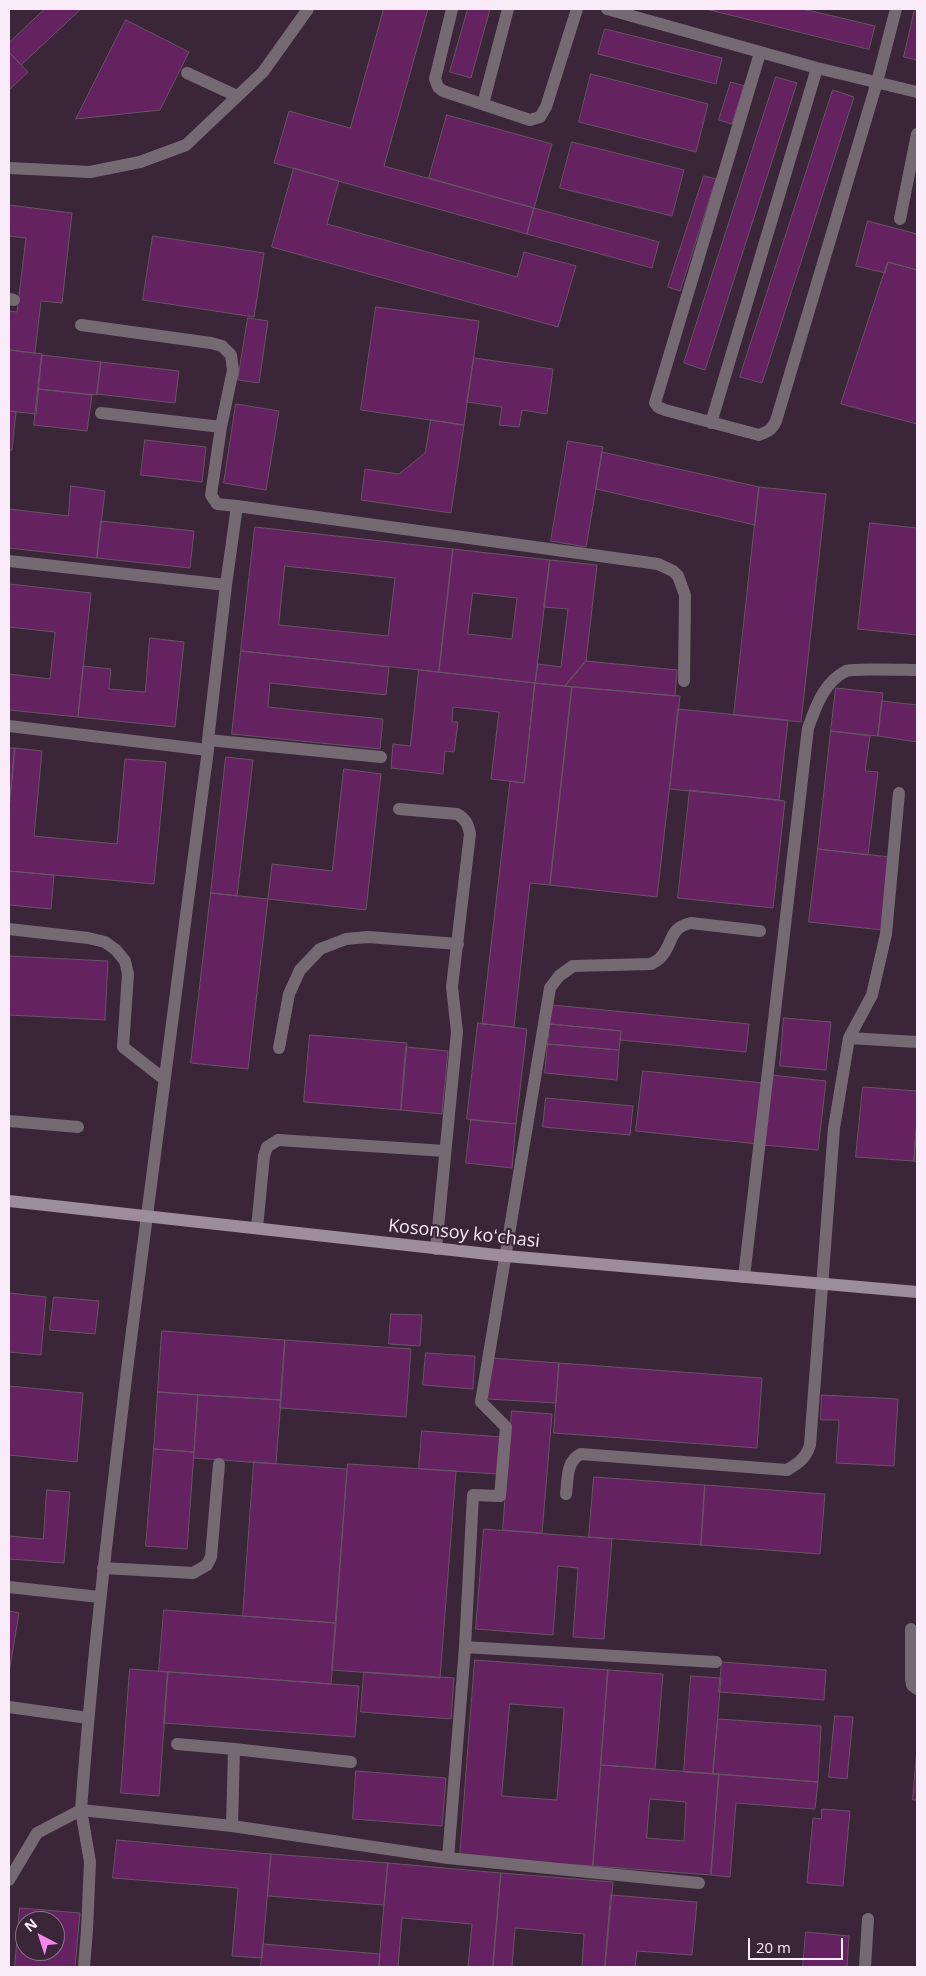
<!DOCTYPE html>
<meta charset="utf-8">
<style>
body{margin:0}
#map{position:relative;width:926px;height:1976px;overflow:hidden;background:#3a2638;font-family:"Open Sans",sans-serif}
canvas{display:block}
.frame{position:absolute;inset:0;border:10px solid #f9ebf7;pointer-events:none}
.north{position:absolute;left:15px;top:1911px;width:50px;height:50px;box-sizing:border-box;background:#3a2638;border:1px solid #867584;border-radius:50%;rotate:320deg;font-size:14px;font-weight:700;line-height:20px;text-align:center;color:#f9ebf7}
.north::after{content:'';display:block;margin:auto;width:18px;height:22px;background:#f688ed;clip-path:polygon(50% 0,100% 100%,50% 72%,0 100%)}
.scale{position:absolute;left:748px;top:1938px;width:95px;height:22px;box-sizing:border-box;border:2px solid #f9ebf7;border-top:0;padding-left:6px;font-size:15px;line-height:18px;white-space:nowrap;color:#f9ebf7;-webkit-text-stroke:4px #3a2638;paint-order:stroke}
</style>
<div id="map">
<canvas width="926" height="1976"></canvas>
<div class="frame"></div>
<div class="north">N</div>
<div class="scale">20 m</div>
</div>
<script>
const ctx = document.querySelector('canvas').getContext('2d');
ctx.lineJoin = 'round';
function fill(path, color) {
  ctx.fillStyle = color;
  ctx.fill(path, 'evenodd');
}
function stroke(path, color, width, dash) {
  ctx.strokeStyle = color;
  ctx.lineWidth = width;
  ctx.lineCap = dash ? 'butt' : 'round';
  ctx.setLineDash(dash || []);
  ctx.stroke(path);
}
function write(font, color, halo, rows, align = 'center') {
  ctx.font = font + ' "Open Sans",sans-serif';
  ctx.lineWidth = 4.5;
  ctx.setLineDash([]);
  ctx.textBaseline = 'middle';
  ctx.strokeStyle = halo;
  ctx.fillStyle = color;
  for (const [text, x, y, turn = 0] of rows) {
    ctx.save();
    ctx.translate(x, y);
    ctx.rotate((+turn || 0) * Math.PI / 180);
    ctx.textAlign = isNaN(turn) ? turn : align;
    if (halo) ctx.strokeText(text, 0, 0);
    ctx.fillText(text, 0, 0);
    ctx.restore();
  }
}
const building = new Path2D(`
 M45,9h36l-60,56 -12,-13v-9z
 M384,9h44l-44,157 150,42 -7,26 -253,-71 15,-52 61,17z
 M468,9h22l-19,69 -21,-6z
 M706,9h97l72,17 -6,23z
 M915,9h2v51l-13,-3z
 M126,20l63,32 -29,58 -84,9z
 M605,29l117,29 -6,26 -118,-30z
 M9,52l19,20 -19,18z
 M591,74l117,30 -12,48 -117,-30z
 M776,77l21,6 -92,287 -21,-7z
 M731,82l13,4 -12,38 -13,-4z
 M833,90l21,7 -92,286 -22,-6z
 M447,115l105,29 -18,64 -105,-30z
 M572,142l112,28 -12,46 -112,-28z
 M294,168l45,13 -12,43 190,53 7,-25 52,14 -18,61 -286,-80z
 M704,176l12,3 -36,112 -12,-4z
 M9,205l63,8 -10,90 -21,-2 -6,52 -26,-3v-39l8,1 9,-74 -17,-2z
 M534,208l125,34 -7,26 -125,-34z
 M868,221l49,13v36l-29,-8 -3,11 -29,-7z
 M153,236l111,17 -10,64 -111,-17z
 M888,262l29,8v154l-76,-20z
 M376,307l103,14 -15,104 -103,-15z
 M248,318l20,3 -9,62 -21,-3z
 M9,350l33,4 -6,60 -27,-3z
 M42,355l59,7 -4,33 -59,-6z
 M474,358l79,11 -6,45 -25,-4 -3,17 -20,-2 3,-18 -35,-5z
 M101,362l78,9 -4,32 -78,-9z
 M38,389l54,6 -5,36 -53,-6z
 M236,404l43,7 -13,79 -42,-7z
 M9,411l7,1 -4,38h-3z
 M431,420l33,5 -13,88 -90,-13 4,-31 34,5 26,-21z
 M145,440l61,7 -4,35 -61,-7z
 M568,441l35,6 -17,100 -35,-6z
 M602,452l157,35 -4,38 -159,-36z
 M71,486l34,5 -8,67 -88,-10v-39l59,7z
 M759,487l67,7 -25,228 -67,-7z
 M101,521l93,10 -4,37 -93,-10z
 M870,523l47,5v107l-59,-6z
 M255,527l198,22 -14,123 -198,-21zM285,566l110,12 -7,58 -109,-11z
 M453,549l97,11 -15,123 -96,-11zM473,593l44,5 -5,41 -44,-5z
 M550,560l47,5 -11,96 -21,25 -30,-3 3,-19 23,3 7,-58 -24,-2z
 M9,584l82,9 -13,124 -69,-7v-36l41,5 5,-47 -46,-5z
 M150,638l34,4 -9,85 -97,-10 5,-51 28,3 -2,20 36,3z
 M241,651l148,16 -3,28 -116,-12 -2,24 115,12 -3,30 -148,-15z
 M586,661l91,9 -2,26 -110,-10z
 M419,670l116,13 -11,100 -33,-4 8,-67 -46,-5 -1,15h6l-4,30 -9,-1 -2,23 -52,-6 2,-24 17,2z
 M535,683l37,4 -22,198 -20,-2 -16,144 -32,-3 28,-243 14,2z
 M572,687l108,9 -23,201 -107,-12z
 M836,688l47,5 -5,43 -47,-5z
 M882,701l35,4v37l-39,-6z
 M678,709l110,11 -9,80 -109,-11z
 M831,731l39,5 -5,35 13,1 -10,83 -50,-6z
 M9,748h6l-6,61z
 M15,748l27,3 -8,85 83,8 8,-85 41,3 -12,122 -145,-13v-62z
 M226,757l27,3 -16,136 -26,-3z
 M344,769l37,5 -15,136 -98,-11 4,-35 60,7z
 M690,790l95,11 -12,107 -95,-10z
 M818,849l72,8 -8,73 -73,-8z
 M9,871l45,4 -3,34 -42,-4z
 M211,893l57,6 -20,170 -57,-6z
 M9,956l99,5 -3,59 -96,-5z
 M552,1005l197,19 -3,28 -126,-12 1,-9 -71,-7z
 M784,1018l47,4 -5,48 -46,-4z
 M478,1023l49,6 -11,95 -49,-5z
 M550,1024l71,7 -2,19 -71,-6z
 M310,1035l97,8 -6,67 -97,-8z
 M548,1044l71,6 -2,30 -72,-7z
 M406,1047l42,4 -6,63 -41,-4z
 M643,1071l121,12 -6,61 -122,-13z
 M771,1075l55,6 -8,69 -54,-5z
 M863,1087l54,4v29l-3,41 -58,-4z
 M546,1098l87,8 -3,29 -87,-8z
 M471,1120l45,4 -4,44 -46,-5z
 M917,1120v42l-3,-1z
 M9,1293l37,4 -5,58 -32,-3z
 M54,1297l45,4 -4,33 -45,-4z
 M391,1314l31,1 -2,31 -31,-2z
 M162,1331l123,9 -4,60 -123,-8z
 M285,1340l126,9 -5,68 -126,-9z
 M426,1353l49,3 -2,33 -50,-4z
 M492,1358l67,5 -3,40 -68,-4z
 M559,1363l203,15 -5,70 -203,-15z
 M9,1386l74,7 -6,69 -68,-7z
 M158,1392l40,3 -4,57 -40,-3z
 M198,1395l83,5 -5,64 -82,-6z
 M822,1395l76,4 -4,67 -58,-3 3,-43h-18z
 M512,1411l40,3 -10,119 -39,-3z
 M422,1431l80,6 -3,37 -80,-5z
 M154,1449l40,3 -7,97 -41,-3z
 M254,1462l93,7 -11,154 -93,-7z
 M348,1464l108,7 -16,207 -108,-8z
 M594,1477l111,8 -4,60 -112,-8z
 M705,1485l120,9 -5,60 -119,-9z
 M47,1490l23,2 -6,71 -55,-4v-23l34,3z
 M484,1529l128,10 -8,100 -31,-2 5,-69 -20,-2 -5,69 -77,-6z
 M164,1610l172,13 -5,61 -172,-13z
 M9,1611l10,2 -10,60z
 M475,1660l133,10 -15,196 -133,-9zM510,1704l54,4 -7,92 -55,-4z
 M722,1662l104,8 -2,30 -105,-8z
 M130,1669l38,3 -9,124 -38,-3z
 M608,1670l55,4 -8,95 -54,-4z
 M168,1672l191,14 -4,51 -191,-14z
 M364,1672l90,6 -3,41 -90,-7z
 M691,1676l30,2 -8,96 -29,-2z
 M835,1716l18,1 -6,62 -18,-2z
 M718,1719l103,7 -3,56 -105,-8z
 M917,1748v52h-4z
 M601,1765l118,9 -8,101 -118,-9zM650,1799l36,3 -2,39 -37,-3z
 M356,1771l90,7 -4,48 -89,-7z
 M719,1774l99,8 -3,27 -79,-6 -6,74 -19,-2z
 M822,1809l28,2 -7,75 -36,-3 6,-65 8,1z
 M117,1840l154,14 -9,104 -30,-2 6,-68 -125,-10z
 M271,1854l117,9 -4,42 -116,-9z
 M388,1863l113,10 -8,94h-25l4,-43 -70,-6 -4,49h-19z
 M501,1873l112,9 -8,85h-23l2,-33 -69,-6 -3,39h-19z
 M611,1895l86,7 -5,53 -55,-4 -2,16h-30z
 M20,1908l60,5 -5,54h-60zM25,1921h30v30h-30z
 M806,1932l43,4 -2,31h-44z
 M263,1944l117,10 -1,13h-118z`);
const service = new Path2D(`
 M452,9l-17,70 3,8 5,4 87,29 10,-3 6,-10 31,-98
 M607,9l210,59 100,24
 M760,53l-105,350 3,4 7,3 94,25c8,-3 13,-5 17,-14l101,-339 19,-73
 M187,73l50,23
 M483,104l25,-95
 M900,219l17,-85
 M9,299l5,1
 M101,413l120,14
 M711,423l106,-355
 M237,506l421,58 15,7 5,5 7,19 -1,86
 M9,561l217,24
 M9,726l199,24
 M208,740l173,17
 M399,809l58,5c9,5 11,10 13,20l-18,153 5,45 -21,217
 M9,929l79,9 17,4 11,8 9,11 3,13 -5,73 41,32
 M849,1038l68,4
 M279,1048l10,-54 11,-24 20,-21 26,-10 22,-2 90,7
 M9,1121l69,6
 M257,1228l7,-72 3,-9 11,-7 167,11
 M744,1277l64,-549c8,-22 16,-46 38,-57 8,-3 59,-1 71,-1
 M566,1494c2,-15 0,-33 15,-40l206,16c12,-7 19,-12 23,-25l24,-317 15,-90 23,-43 14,-61 13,-141
 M103,1568l90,5 14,-8 4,-8 8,-93
 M9,1587l90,10
 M911,1629v50l1,6 5,4
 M465,1647l251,15
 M9,1707l79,11
 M177,1744l57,5
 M232,1826l2,-77 117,13
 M448,1858l251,25
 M9,1880l28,-47 44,-23c11,-150 29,-299 47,-448 25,-204 53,-408 80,-612v-10l18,-155 11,-79 -20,-2 -6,-9 10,-68 12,-57 -2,-15 -9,-9 -11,-3 -130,-18
 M84,1967l3,-37 3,-68 -9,-52 151,16 216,32 17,-211 8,-152 27,1 6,-69 -25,-25 69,-414 9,-12 14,-10 78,-2c3,-2 8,-4 10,-7 13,-14 7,-29 30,-34l69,8
 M865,1967l3,-48`);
const minor = new Path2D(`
 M9,168l81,4 50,-10 46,-17 77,-73 45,-63`);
const secondary = new Path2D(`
 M9,1201l497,55 411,36`);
const streetNames = [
 ["Kosonsoy koʻchasi",464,1234,6]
];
fill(building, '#642360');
stroke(building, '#695266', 1);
stroke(service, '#756a74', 12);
stroke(minor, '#756a74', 12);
stroke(secondary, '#9d8c9b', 12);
write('18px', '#f9ebf7', '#3a2638', streetNames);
</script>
